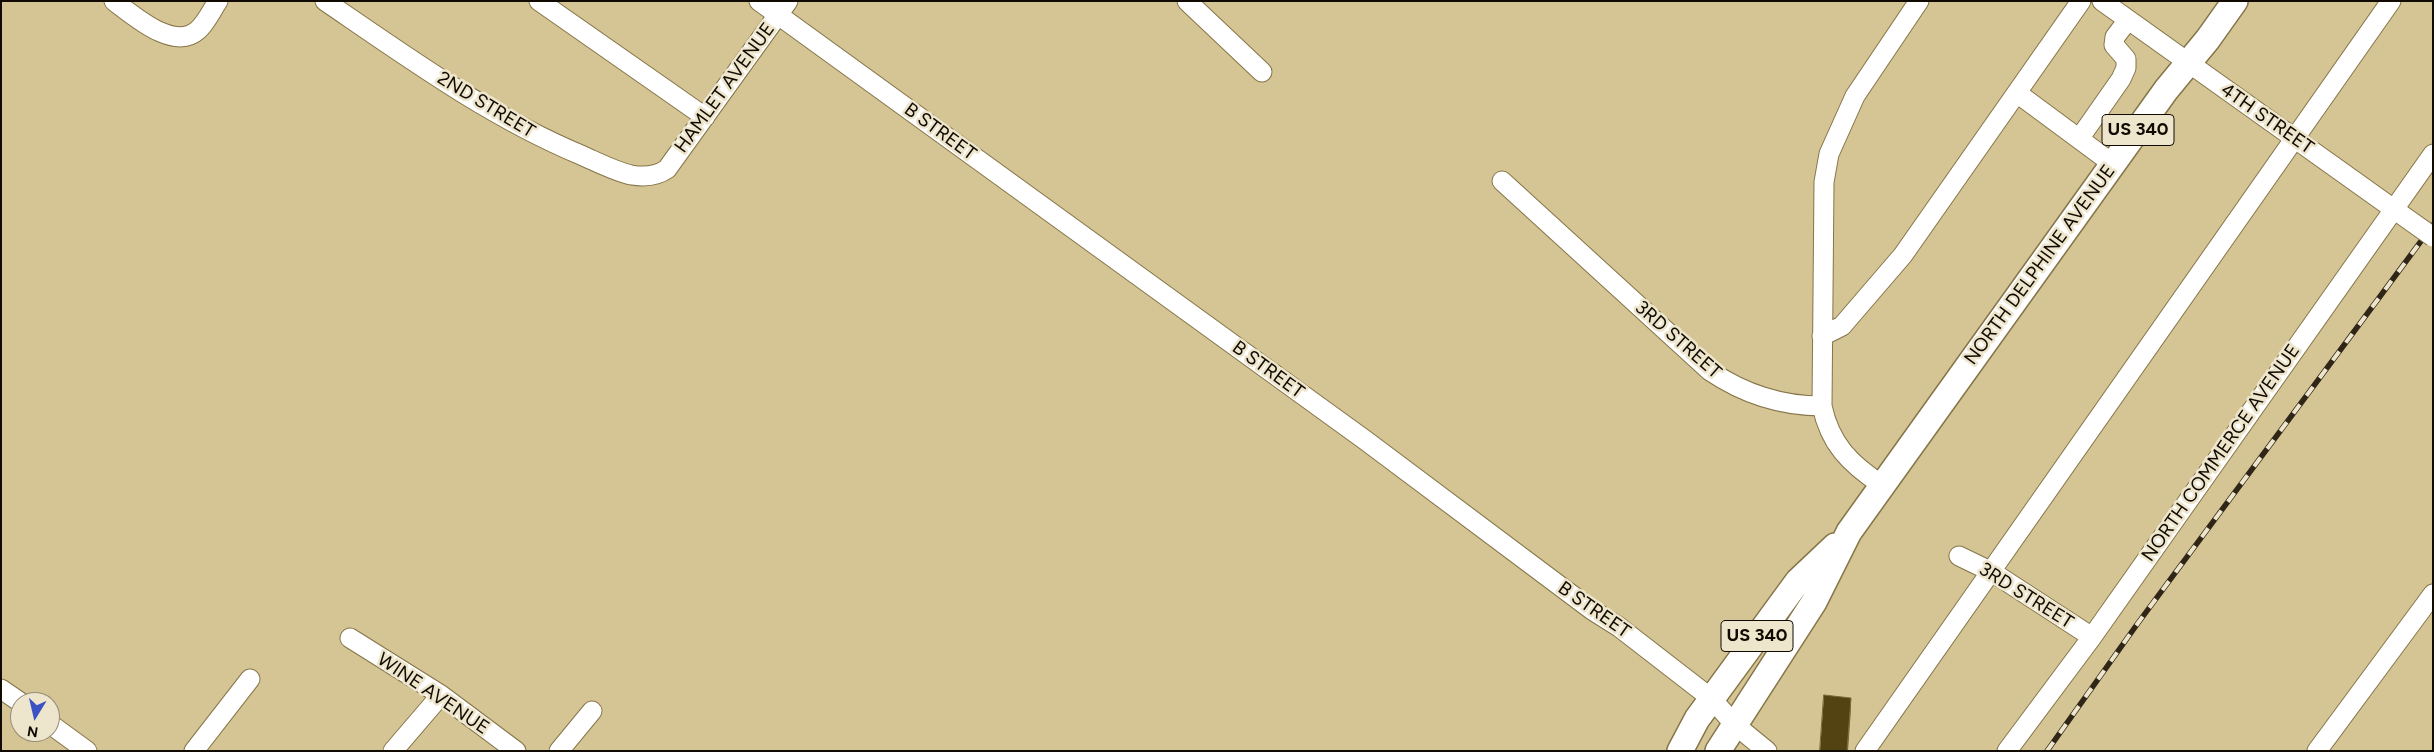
<!DOCTYPE html>
<style>
body{margin:0}
#map{position:relative;width:2434px;height:752px;overflow:hidden;background:#d5c494;font-family:Figtree,sans-serif}
canvas{display:block}
.frame{position:absolute;inset:0;border:2px solid #110a00;pointer-events:none}
.north{position:absolute;left:10px;top:692px;width:50px;height:50px;box-sizing:border-box;background:#eee5cd;border:1px solid #968d7b;border-radius:50%;rotate:189deg;font-size:14px;font-weight:700;line-height:20px;text-align:center;color:#110a00}
.north::after{content:'';display:block;margin:auto;width:18px;height:22px;background:#3c51c3;clip-path:polygon(50% 0,100% 100%,50% 72%,0 100%)}
</style>
<div id="map">
<canvas width="2434" height="752"></canvas>
<div class="frame"></div>
<div class="north">N</div>
</div>
<script>
const ctx = document.querySelector('canvas').getContext('2d');
ctx.lineJoin = 'round';
function stroke(path, color, width, dash) {
  ctx.strokeStyle = color;
  ctx.lineWidth = width;
  ctx.lineCap = dash ? 'butt' : 'round';
  ctx.setLineDash(dash || []);
  ctx.stroke(path);
}
function fill(path, color) {
  ctx.fillStyle = color;
  ctx.fill(path, 'evenodd');
}
function write(font, color, halo, rows, align = 'center') {
  ctx.font = font + ' Figtree,sans-serif';
  ctx.lineWidth = 5;
  ctx.setLineDash([]);
  ctx.textBaseline = 'middle';
  ctx.strokeStyle = halo;
  ctx.fillStyle = color;
  for (const [text, x, y, turn = 0] of rows) {
    ctx.save();
    ctx.translate(x, y);
    ctx.rotate((+turn || 0) * Math.PI / 180);
    ctx.textAlign = isNaN(turn) ? turn : align;
    if (halo) ctx.strokeText(text, 0, 0);
    ctx.fillText(text, 0, 0);
    ctx.restore();
  }
}
const minor = new Path2D(`
 M114,1c19,14 60,51 84,29 8,-7 14,-20 20,-29
 M325,1c82,56 165,116 256,154 16,7 33,16 50,20 12,2 26,1 36,-6l121,-168
 M539,1l166,116
 M759,1l606,439 227,170 27,17 93,72 22,25 33,27
 M1187,1l75,71
 M2102,1l300,214
 M2017,93l96,71
 M2079,139l42,-60 5,-11v-9l-12,-14 1,-8 13,-17
 M1502,181l208,190c34,23 70,35 112,35
 M1822,336l20,-10 61,-71 178,-254
 M1882,485c-32,-21 -52,-41 -60,-79l2,-224 5,-28 26,-58 64,-95
 M1959,556l33,16 100,65
 M350,638l91,57 75,56
 M1,689l19,13
 M50,724l37,27
 M194,751l56,-72
 M393,751l48,-56
 M559,751l33,-40
 M1865,751l526,-750
 M2007,751l85,-114 341,-483
 M2317,751l116,-157`);
const major = new Path2D(`
 M1680,751l17,-32 101,-138 37,-35
 M1718,751l96,-149 35,-70 317,-442 42,-51 27,-38`);
const rail = new Path2D(`
 M2047,751l91,-128 295,-398`);
const minorBridge = new Path2D(`
 M2402,215l31,22`);
const shadedWall = new Path2D(`
 M1851,698v11l-3,42h-1z`);
const building = new Path2D(`
 M1824,695l27,3 -4,53h-27z`);
const shields = [
 [2138,130,72],
 [1757,636,72]
];
const shieldNames = [
 ["US 340",2138,130],
 ["US 340",1757,636]
];
const streetNames = [
 ["HAMLET AVENUE",725,88,-54],
 ["2ND STREET",486,105,31],
 ["4TH STREET",2267,119,35],
 ["B STREET",940,132,36],
 ["NORTH DELPHINE AVENUE",2040,265,-54],
 ["3RD STREET",1678,340,41],
 ["B STREET",1268,370,36],
 ["NORTH COMMERCE AVENUE",2221,453,-55],
 ["3RD STREET",2026,596,32],
 ["B STREET",1594,610,35],
 ["WINE AVENUE",433,694,34]
];
stroke(minor, '#857548', 21);
stroke(major, '#857548', 28);
stroke(minor, '#fff', 19);
stroke(major, '#fff', 25);
stroke(rail, '#2f2617', 5.5);
stroke(rail, '#eee5cd', 4, [11]);
stroke(minorBridge, '#857548', 21, []);
stroke(minorBridge, '#fff', 19);
fill(shadedWall, '#7a6a3a');
fill(building, '#534313');
stroke(building, '#7a6a3a', 1);
for (const [x, y, w] of shields) {
  const box = new Path2D();
  box.roundRect(x - w / 2, y - 15.5, w, 31, 4);
  ctx.fillStyle = '#eee5cd';
  ctx.fill(box);
  stroke(box, '#110a00', 1);
}
write('bold 18px', '#110a00', null, shieldNames);
write('19px', '#110a00', '#eee5cd', streetNames);
</script>
